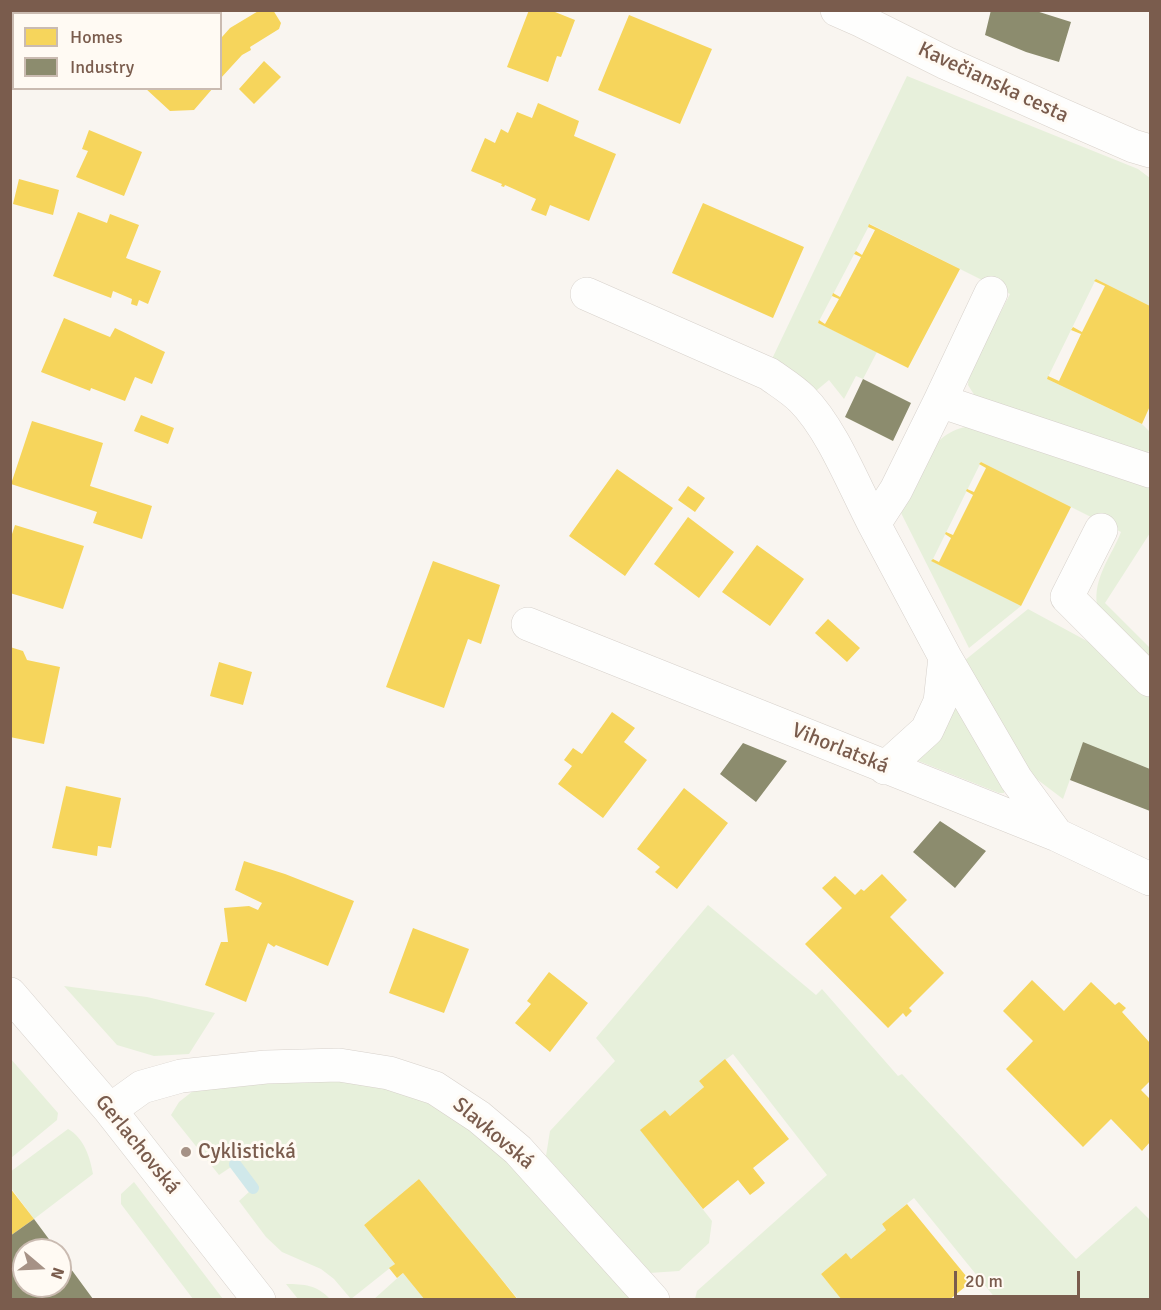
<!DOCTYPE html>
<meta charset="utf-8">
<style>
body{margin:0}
#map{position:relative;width:1161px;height:1310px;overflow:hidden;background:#f9f5f0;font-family:Signika,sans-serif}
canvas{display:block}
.frame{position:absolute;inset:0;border:12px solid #7a5c4d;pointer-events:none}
.legend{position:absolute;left:12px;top:12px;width:210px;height:78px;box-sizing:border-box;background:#fffaf3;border:2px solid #cabbb1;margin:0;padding:8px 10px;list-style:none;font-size:18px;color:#7a5c4d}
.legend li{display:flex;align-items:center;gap:12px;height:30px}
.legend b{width:30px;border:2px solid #cabbb1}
.north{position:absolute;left:12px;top:1238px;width:60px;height:60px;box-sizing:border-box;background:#fffaf3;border:2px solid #cabbb1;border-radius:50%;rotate:109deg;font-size:16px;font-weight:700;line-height:24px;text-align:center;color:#7a5c4d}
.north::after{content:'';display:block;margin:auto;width:21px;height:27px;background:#a69286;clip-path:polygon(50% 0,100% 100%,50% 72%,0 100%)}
.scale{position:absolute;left:954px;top:1271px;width:126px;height:27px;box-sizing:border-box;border:3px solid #7a5c4d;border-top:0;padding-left:8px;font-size:18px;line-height:21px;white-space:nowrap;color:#7a5c4d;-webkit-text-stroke:4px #fffaf3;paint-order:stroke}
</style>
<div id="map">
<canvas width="1161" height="1310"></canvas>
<div class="frame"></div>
<ul class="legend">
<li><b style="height:16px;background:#f6d55c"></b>Homes</li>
<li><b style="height:16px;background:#8c8c6e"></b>Industry</li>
</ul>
<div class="north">N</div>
<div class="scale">20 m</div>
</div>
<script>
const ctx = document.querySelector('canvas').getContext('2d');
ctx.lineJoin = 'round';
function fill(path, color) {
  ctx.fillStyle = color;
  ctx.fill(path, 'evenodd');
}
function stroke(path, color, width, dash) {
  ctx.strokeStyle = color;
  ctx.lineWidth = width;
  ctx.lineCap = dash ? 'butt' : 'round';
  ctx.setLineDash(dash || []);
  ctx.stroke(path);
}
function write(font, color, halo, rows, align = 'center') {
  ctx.font = font + ' Signika,sans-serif';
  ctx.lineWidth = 6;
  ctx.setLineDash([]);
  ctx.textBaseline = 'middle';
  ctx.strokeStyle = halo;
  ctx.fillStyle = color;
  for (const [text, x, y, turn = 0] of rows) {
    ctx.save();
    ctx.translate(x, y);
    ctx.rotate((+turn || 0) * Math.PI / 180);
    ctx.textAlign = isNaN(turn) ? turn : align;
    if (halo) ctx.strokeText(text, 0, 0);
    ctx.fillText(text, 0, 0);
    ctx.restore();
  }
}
const green = new Path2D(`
 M907,76l231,93 12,9v128l-54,-27 -49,100 95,45 8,8v18l-5,4 -167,-53 -10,-16 1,-11 41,-80 -140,-70 -52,99 59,29 -14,27 -7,-3 -12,23 -15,-19 -18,15 -40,-34z
 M971,426l179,58v49l-45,70 45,45v13l-53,-56c-4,-27 14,-48 24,-73l-140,-70 -49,99 89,45 -52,42 -68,-135c16,-35 26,-82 70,-87z
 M1028,609l70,38 52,51v71l-67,-26 -20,56 -29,-22 -70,-116z
 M950,692l54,97v4h-5l-83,-33z
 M708,905l108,90 6,-6 76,87 4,-2 174,185 60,-53 14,14v79h-154l-82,-101 -32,26 4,6 -35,29 -5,-5 -25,20 21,25h-147l2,-8 130,-116 -94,-121 -34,27 5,6 -34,29 -5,-6 -24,20 71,91 -3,22 -30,28 -30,2 -103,-117 4,-25 65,-70 -19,-23z
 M64,986l83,11 68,16 -26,41 -35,2 -37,-11z
 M10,1058l48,55 -1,7 -46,38z
 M309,1075l103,18 71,39 152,167h-117l-99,-120 -55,46 31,39 -44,35 -17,-20 -13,-10 -39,-17 -16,-15 -27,-36 11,-10 -19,-24 -12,8 -48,-60 8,-13 14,-11z
 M68,1129c16,9 22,28 25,45l-59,45 -23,-31 -1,-16z
 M134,1182l89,117h-30l-72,-95v-10z
 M403,1273l22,26 -52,1z
 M286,1284c18,0 31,1 44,15h-32z`);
const homes = new Path2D(`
 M260,10h13l8,13 -2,6 -29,18 1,3 -9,5 -22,24v-43l2,1 8,-9z
 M529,10h21l25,10 -14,37 -4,-1 -9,26 -41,-15z
 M629,15l83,34 -32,75 -82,-34z
 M264,61l17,16 -27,27 -15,-15z
 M145,88h68l-19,22 -24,1z
 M538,103l41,18 -5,15 42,18 -27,67 -39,-16 -4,11 -15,-6 5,-11 -31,-14 -1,2 -3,-1 1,-2 -31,-13 14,-33 10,5 6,-14 7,4 9,-21 15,6z
 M89,130l53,22 -18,44 -48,-19 12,-26 -6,-2z
 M19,179l40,11 -6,25 -40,-11z
 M703,203l101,44 -31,71 -101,-45z
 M78,212l29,11 3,-9 29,11 -13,33 35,13 -13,33 -9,-4 -2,6 -6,-2 1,-5 -19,-8 -2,7 -58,-22z
 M869,224l91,45 -52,99 -90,-45 1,-3 6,4 14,-25 -7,-3 1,-3 7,4 21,-40 -7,-3 2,-3 6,4 13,-25 -7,-3z
 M1096,279l54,27v100l-8,18 -95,-45 1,-3 11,5 22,-47 -10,-4 2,-3 9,5 23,-46 -11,-5z
 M64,318l46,19 5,-9 50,24 -13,32 -17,-7 -10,24 -34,-13 -1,3 -49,-19z
 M141,415l33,13 -6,16 -34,-13z
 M32,421l71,22 -13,43 62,20 -10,33 -49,-16 4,-11 -86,-28z
 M981,462l90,45 -50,99 -90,-45 2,-2 6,3 12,-24 -6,-4 1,-2 7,3 20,-40 -7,-4 1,-2 7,3 12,-24 -7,-4z
 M617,469l56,39 -48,68 -56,-40z
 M688,486l17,12 -10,14 -17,-12z
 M688,517l46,35 -35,46 -45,-34z
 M15,525l69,21 -21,63 -53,-16v-53z
 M757,545l47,34 -34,47 -48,-34z
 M433,561l67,24 -19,59 -13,-5 -24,69 -58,-21z
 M828,619l32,29 -13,14 -32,-29z
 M10,647l13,4 4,9 33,7 -16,77 -34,-7z
 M219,662l33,10 -9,33 -33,-9z
 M612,712l23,16 -11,14 23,18 -44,58 -45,-34 14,-18 -8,-6 9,-12 9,6z
 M66,786l55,12 -10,50 -13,-2 -1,10 -45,-8z
 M684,788l44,35 -51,66 -22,-17 5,-5 -23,-18z
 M244,861l41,13 69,27 -26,65 -52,-21 -2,2 -6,-4 -22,59 -41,-17 16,-43h7l-4,-34 25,-2 9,4 4,-7 -27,-13z
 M882,874l25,26 -17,17 54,56 -35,35 3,3 -6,6 -3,-4 -15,15 -83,-84 37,-36 -20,-20 13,-12 20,19 6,-6 3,2z
 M413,928l56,21 -25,64 -55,-20z
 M549,972l39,31 -38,49 -35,-29 16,-19 -4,-3z
 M1032,980l32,31 27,-29 24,23 4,-3 7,6 -4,4 28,31v38l-9,9 9,9v43l-8,9 -31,-32 -28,28 -77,-78 27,-28 -30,-30z
 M725,1059l64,80 -36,29 12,15 -7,6 -8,6 -12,-15 -35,29 -63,-79 25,-20 5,6 34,-29 -5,-6z
 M419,1179l75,91 24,30h-93l-22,-27 -6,5 -8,-10 6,-4 -31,-39z
 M10,1188l24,31 -24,17z
 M907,1204l64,78 -22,18h-107l-21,-26 25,-21 5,6 35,-29 -4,-6z`);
const industry = new Path2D(`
 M991,10h42l38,12 -12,40 -33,-10 -41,-17z
 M863,379l48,24 -18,38 -48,-24z
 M1083,742l67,27v42l-80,-31z
 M743,743l44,18 -31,41 -36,-28z
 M940,821l46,30 -31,37 -42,-36z
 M34,1219l23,31h-33v36h36v-32l33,45h-83v-63z`);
const stream = new Path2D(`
 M235,1164l18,24`);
const street = new Path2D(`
 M587,294l182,80c11,8 23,15 33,25 30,30 52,87 72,125
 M940,401l51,-108
 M1101,530l-34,67 83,83
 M528,624l529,211 93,44
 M945,657l71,122 41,56
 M885,768l42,-38 13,-28 5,-45 -71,-133 22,-34 44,-89 210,70
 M10,994l100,116 149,190
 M110,1110l32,-23 39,-11 85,-9 73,-2 50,8 46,15 44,29 39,33 135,150`);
const secondary = new Path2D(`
 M837,10l25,11 84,42 116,52 71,31 17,5
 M56,14l4,-4
 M10,52l4,-3`);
const markers = [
 [186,1152,6,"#a69286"]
];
const streetNames = [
 ["Kavečianska cesta",993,83,25],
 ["Vihorlatská",840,749,22],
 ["Slavkovská",493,1134,40],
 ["Gerlachovská",137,1145,51]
];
const poiNames = [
 ["Cyklistická",198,1152]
];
fill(green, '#e7f0db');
fill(homes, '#f6d55c');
fill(industry, '#8c8c6e');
stroke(stream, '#d0e8ea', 12);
stroke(street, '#d7d1cb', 34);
stroke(secondary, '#d9d2cb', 34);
stroke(street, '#fefefd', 33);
stroke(secondary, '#fefefd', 33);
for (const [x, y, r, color] of markers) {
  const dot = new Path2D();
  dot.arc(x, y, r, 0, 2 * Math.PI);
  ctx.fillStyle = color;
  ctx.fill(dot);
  stroke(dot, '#fffaf3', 2);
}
write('21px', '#7a5c4d', '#fffaf3', streetNames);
write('21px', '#7a5c4d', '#fffaf3', poiNames, 'left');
</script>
